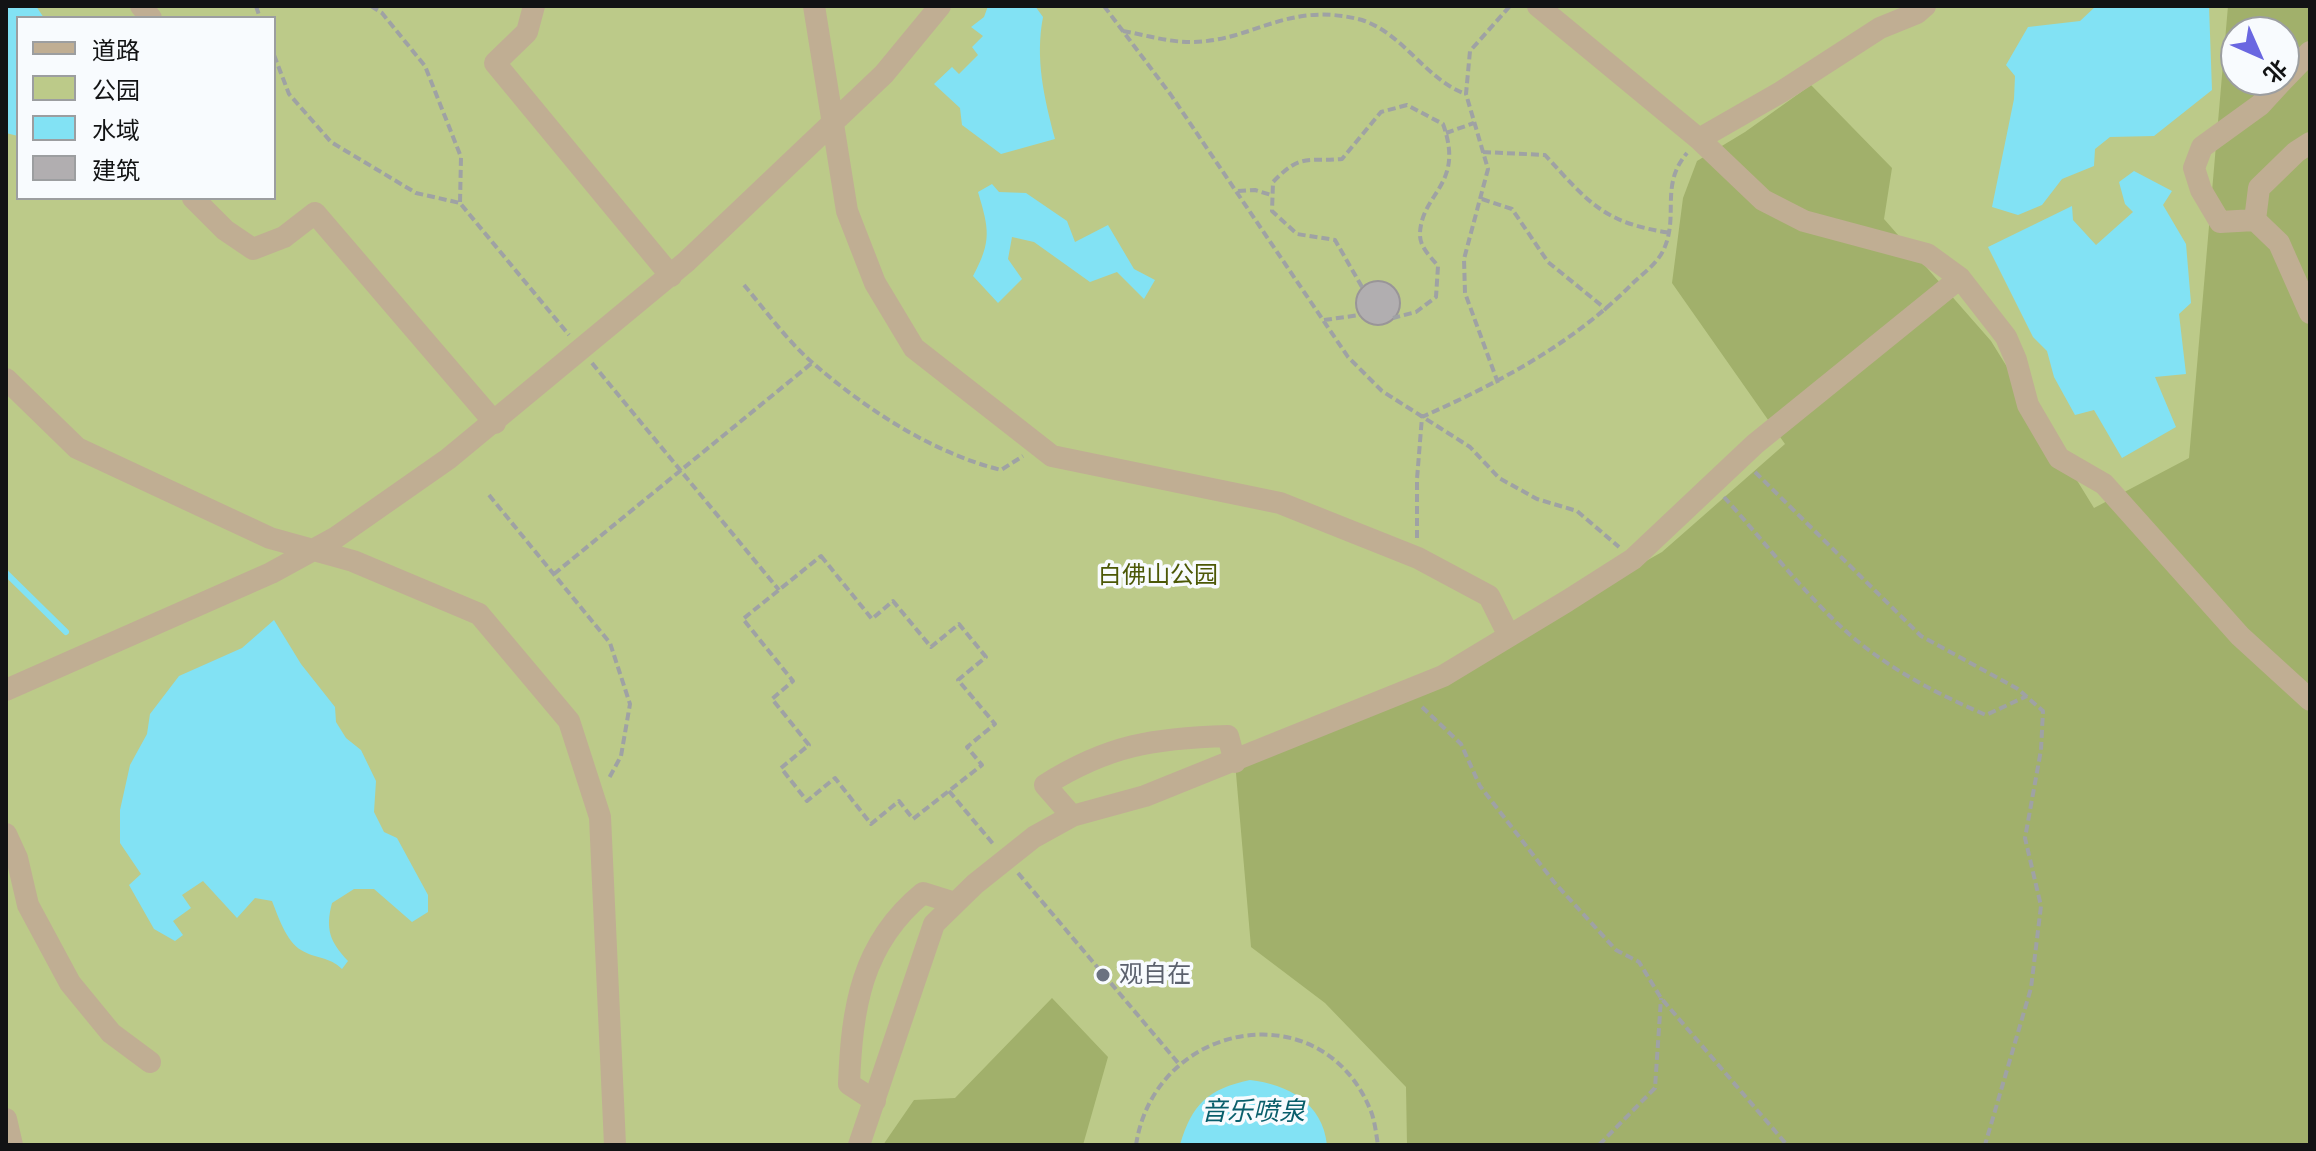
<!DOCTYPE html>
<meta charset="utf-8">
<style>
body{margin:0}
#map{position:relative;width:2316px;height:1151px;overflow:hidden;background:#eaeef1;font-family:Quicksand,"Noto Sans SC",sans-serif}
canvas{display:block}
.frame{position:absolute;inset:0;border:8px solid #121314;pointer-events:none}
.legend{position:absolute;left:16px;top:16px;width:260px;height:184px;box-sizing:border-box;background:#f8fbfe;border:2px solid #9c9ea0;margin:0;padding:10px 14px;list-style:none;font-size:24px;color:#121314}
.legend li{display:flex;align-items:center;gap:16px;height:40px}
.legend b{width:40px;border:2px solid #9c9ea0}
.north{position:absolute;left:2220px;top:16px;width:80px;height:80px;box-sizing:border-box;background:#f8fbfe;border:2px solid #9c9ea0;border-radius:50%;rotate:135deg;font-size:22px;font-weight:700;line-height:32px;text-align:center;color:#121314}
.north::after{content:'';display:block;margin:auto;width:28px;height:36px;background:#6a67e1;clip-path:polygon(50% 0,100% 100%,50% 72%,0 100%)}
</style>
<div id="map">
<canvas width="2316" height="1151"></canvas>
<div class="frame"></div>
<ul class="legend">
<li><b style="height:10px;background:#c0ae93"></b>道路</li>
<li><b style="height:22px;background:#bcca89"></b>公园</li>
<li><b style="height:22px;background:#82e2f4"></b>水域</li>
<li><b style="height:22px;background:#b1aeb0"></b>建筑</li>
</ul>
<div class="north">北</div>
</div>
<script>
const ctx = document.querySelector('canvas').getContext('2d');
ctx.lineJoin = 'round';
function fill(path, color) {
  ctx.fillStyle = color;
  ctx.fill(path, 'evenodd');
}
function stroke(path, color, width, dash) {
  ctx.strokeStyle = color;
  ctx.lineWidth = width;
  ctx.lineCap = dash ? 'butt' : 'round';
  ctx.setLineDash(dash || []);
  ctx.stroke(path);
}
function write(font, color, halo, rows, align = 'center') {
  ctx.font = font + ' Quicksand,"Noto Sans SC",sans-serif';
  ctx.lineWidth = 7;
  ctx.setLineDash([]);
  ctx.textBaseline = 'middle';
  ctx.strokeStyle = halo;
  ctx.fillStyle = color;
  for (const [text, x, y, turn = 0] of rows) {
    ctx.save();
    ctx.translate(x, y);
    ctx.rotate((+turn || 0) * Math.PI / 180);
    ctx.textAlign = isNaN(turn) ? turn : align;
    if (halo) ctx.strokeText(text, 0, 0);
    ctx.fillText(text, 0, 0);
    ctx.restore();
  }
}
const green = new Path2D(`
 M6,6h2304v1139h-2304zM18,18h256v180h-256zM2236,32h48v48h-48z`);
const forest = new Path2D(`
 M2228,6h82v1139h-903l-1,-58 -81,-84 -74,-56 -16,-185 208,-86 219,-124 123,-108 -113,-161 11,-85 14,-37 48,-29 66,-47 81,83 -8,51 107,122 103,167 95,-50zM2236,32h48v48h-48z
 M1052,998l56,59 -25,88h-200l31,-45 41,-2z`);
const water = new Path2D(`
 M6,6h30l8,12h-26v118l-12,-3z
 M988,6h47l8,11c-8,42 1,80 12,122l-54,15 -39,-29 -2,-17 -26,-24 18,-17 7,7 19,-19 -6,-8 11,-11 -12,-9 13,-10z
 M2096,6h113l3,84 -58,46 -44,1 -15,12 -1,17 -32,13 -20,26 -24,10 -26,-8 22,-108 1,-23 -9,-11 22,-38 52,-6z
 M2134,171l38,20 -9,14 23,39 5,59 -12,11 7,60 -31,3 21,50 -54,31 -28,-48 -19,5 -21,-38 -7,-26 -14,-14 -45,-90 84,-41 1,14 23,25 37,-33 -8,-8 -6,-22z
 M992,184l7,8 27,1 41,28 8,21 33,-17 26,44 21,11 -11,19 -27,-27 -27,10 -56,-40 -22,-5 -4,22 14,20 -24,24 -25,-27c19,-35 16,-47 5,-84z
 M274,620l27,44 34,43 1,15 10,16 15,12 15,31 -2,31 10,20 13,6 31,57v17l-16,10 -38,-33h-20l-22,14c-7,26 -2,39 16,58l-6,8c-13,-13 -27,-10 -41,-19 -15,-9 -23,-34 -29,-49l-17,-3 -18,20 -34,-37 -21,14 9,13 -18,13 10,14 -8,6 -21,-12 -25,-44 12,-11 -21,-31v-33l10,-45 17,-31 3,-20 29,-38 63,-28z
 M1250,1080c37,4 73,23 77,65h-147c12,-41 28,-56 70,-65z`);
const stream = new Path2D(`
 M6,573l60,59`);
const building = new Path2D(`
 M1356 303a22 22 0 1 1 44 0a22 22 0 1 1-44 0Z`);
const path = new Path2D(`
 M256,6l4,12
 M371,6l11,7 43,53 36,91 -1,46
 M1104,6l67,89 177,262 34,34 88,56 29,31 38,21 40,12 42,36
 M1123,31c22,4 45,11 67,11 64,0 96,-42 172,-22 42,14 64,60 104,74
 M274,55l15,39 42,48 85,51 44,10 109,132
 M1446,133l28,-10
 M1483,152l62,3c45,49 59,68 126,78
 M1238,191l17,-1 16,5
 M1482,199l30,10 36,53 59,48
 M744,285c22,26 44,57 70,79 53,46 119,89 187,106l22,-14
 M1362,287l-27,-47 -38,-6 -25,-23 1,-29c28,-29 33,-20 69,-23l39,-47 26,-7 36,19c22,61 -21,68 -23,109 -1,14 11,24 18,33l-2,31 -20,15 -23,6
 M1324,320l36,-5
 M592,363l187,227
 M1498,383l-33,-90 -1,-34 24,-90 -22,-75 4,-43 40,-45
 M1755,472l166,164 97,53 25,22 -2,39 -16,88 16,68 -10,82 -46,157
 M489,495l121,148 20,61 -9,52 -13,24
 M1724,497c39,43 82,99 125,137 40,35 88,60 137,81l41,-19
 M1417,538v-59l5,-62c78,-35 151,-73 212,-135 10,-9 23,-19 29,-31 17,-35 -4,-65 24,-98
 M821,556l51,63 21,-18 38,46 28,-23 27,33 -28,23 37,44 -28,23 15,18 -69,54 -14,-18 -28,23 -36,-46 -28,23 -26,-33 28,-23 -37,-46 21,-18 -50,-62z
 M554,574l258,-211
 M1422,707l39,37 19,42 74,96 62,68 23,12 22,36 126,147
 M949,791l45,54
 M1018,873l161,191
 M1136,1145c19,-124 185,-154 234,-36 5,11 6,25 8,36
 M1599,1145l56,-57 6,-90`);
const minor = new Path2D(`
 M141,6l10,12
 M534,6l-7,26 -32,31 176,213
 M814,6l33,205 28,72 39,65 138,108 228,47 138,55 71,38 20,40
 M1538,6l161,133 64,61 41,21 123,33 33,24 46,59 10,23 12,45 31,53 45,26 136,152 70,64
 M2284,79l26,-27
 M1699,139l82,-47 99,-64 37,-15 8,-7
 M2310,143l-14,9 -37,36 -4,32 24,23 31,70
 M193,198l32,32 28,19 31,-12 31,-24 180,210
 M2255,220l-35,2 -19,-32 -7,-22 8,-21 58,-42 23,-25
 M6,379l71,69 193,90 83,23 126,53 90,107 31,96 15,328
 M6,690l265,-117 64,-35 113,-79 238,-197 198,-188 56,-68
 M1072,816l-27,-31c63,-40 110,-47 183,-49l7,26
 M6,834l11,24 11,47 42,78 41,50 39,29
 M875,1101l-26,-17c3,-76 12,-140 74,-191l32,10
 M6,1119l6,26
 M859,1145l75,-221 41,-40 59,-47 38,-21 73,-20 298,-120 124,-75 66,-42 122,-115 205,-166`);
const markers = [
 [1103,975,8,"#6b7280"]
];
const parkNames = [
 ["白佛山公园",1158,576]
];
const worshipNames = [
 ["观自在",1119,975]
];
const waterNames = [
 ["音乐喷泉",1253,1112]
];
fill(green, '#bcca89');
fill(forest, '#a1b06b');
fill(water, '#82e2f4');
stroke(stream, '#82e2f4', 6);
fill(building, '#b1aeb0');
stroke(building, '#999598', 2);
stroke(path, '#9fa2a4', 4, [8, 4]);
stroke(minor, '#c0ae93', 22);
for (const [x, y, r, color] of markers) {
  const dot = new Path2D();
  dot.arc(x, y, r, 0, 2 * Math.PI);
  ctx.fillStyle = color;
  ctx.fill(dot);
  stroke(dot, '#f8fbfe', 3);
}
write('24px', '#4c5806', '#f8fbfe', parkNames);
write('24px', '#5b616d', '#f8fbfe', worshipNames, 'left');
write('italic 26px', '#095e6b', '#f8fbfe', waterNames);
</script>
